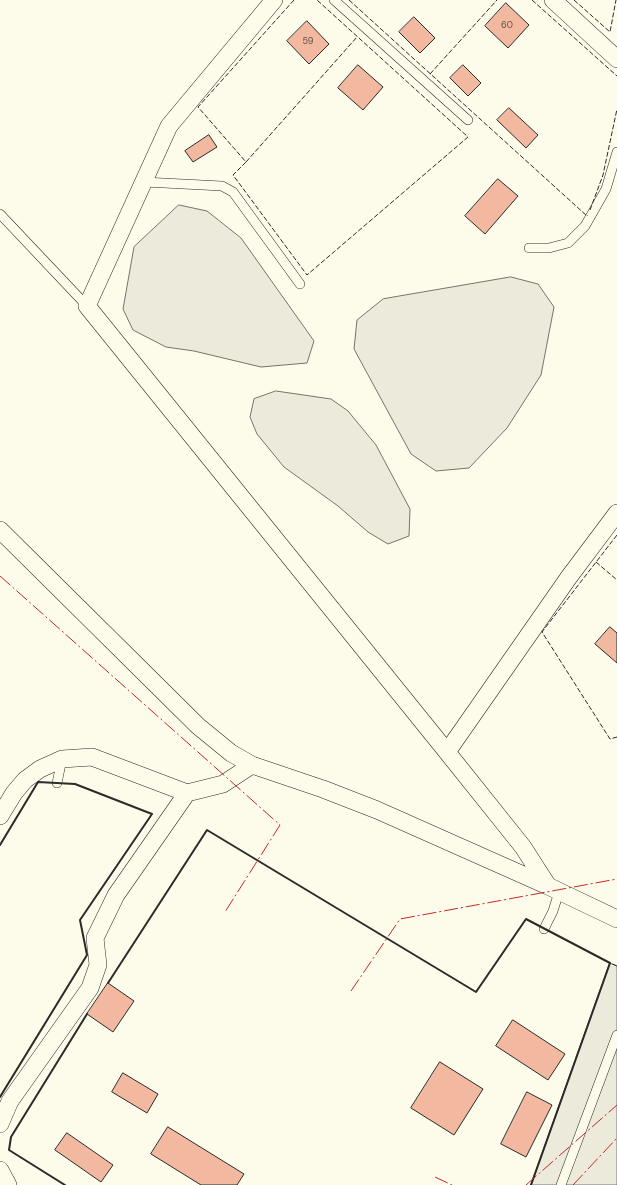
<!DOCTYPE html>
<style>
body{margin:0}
canvas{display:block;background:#fdfbea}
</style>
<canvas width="617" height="1185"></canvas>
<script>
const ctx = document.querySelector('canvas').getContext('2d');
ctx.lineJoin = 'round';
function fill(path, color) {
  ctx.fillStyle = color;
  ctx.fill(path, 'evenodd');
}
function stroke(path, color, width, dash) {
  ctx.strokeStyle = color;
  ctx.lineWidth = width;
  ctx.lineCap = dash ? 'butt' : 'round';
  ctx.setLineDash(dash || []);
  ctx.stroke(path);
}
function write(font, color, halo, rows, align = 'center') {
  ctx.font = font + ' "DM Sans",sans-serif';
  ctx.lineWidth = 3;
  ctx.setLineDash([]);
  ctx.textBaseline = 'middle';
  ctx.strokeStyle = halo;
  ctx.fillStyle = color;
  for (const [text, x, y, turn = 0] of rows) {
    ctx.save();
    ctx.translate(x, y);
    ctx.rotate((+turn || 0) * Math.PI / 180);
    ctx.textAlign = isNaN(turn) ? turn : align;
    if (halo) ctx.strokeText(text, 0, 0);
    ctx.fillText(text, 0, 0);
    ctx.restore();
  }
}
const green = new Path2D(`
 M179,205l28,6 34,27 73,103 -7,22 -46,4 -67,-16 -28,-4 -33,-17 -10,-21 11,-62z
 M511,277l27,7 16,23 -13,68 -34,53 -38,40 -33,3 -25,-17 -57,-105 3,-29 26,-21z
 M276,391l55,8 17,12 28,34 34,64 -1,27 -21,8 -20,-12 -30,-26 -54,-39 -27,-33 -7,-17 4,-18z
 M610,963l7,3v219h-86z`);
const building = new Path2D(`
 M506,3l23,22 -21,23 -23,-22z
 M414,17l21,21 -15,15 -21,-21z
 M307,21l22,23 -20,20 -22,-23z
 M358,65l25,22 -20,23 -25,-22z
 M463,65l18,18 -13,13 -18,-18z
 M509,108l29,27 -12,13 -29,-28z
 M209,135l8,12 -24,15 -8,-11z
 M498,179l20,17 -33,38 -20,-18z
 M610,627l7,6v30l-22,-19z
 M108,983l26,18 -21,31 -26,-18z
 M513,1020l52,34 -17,26 -52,-34z
 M440,1062l43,27 -29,46 -43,-27z
 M123,1073l35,21 -11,19 -35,-21z
 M527,1092l25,13 -26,52 -25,-13z
 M168,1127l76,47 -7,11h-36l-50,-31z
 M67,1133l46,32 -12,17 -46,-32z`);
const service = new Path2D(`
 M334,0l134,120
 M144,182l78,4 11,6 67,92
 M0,214l87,92
 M529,248h20l19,-5 17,-17 21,-37 11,-37
 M57,783l5,-24
 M544,929l9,-18 6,-19
 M561,1185l56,-150`);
const minor = new Path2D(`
 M274,0l-105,126 -82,180 360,446 76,95 25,39
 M553,0l64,59
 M0,530l198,196 33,27 21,12 71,24 54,21 171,76 69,33
 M447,752l122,-175 48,-64
 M0,816l14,-23 11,-13 15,-11 22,-10 30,-2 95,36 36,-9 29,-19
 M0,1124l10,-23 80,-113 8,-23 -3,-27 21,-43 71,-102
 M0,1170l8,15`);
const fence = new Path2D(`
 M294,0l-96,107 48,55 -13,13 74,100 161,-138 -151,-137
 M349,0l238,216 1,-1
 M532,0l85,76
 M574,0l36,32 6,-32
 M430,74l67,-74
 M246,162l111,-125
 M590,210l13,-35 14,-66
 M617,535l-75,97 68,107 7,-2
 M596,562l21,18
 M531,1185l79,-222 7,3`);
const wall = new Path2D(`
 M0,845l38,-63 37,2 77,30 -72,106 7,35 -87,142
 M108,983l99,-153 269,162 50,-73 84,44 -79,222
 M65,1185l-56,-35 2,-13 76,-123`);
const power = new Path2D(`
 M0,576l280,249 -55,87
 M351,991l49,-72 217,-40
 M435,1177l17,8
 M526,1185l91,-80
 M573,1185l44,-47`);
const numberNames = [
 ["60",507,26],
 ["59",308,42]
];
fill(green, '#ecebdb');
stroke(green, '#74746e', 1);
fill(building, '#f2b8a0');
stroke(building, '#2b2b2b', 1);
stroke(service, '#2b2b2b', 10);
stroke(minor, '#2b2b2b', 18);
stroke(service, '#fdfbea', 9);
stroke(minor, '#fdfbea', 17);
stroke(fence, '#2b2b2b', 1, [5, 2]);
stroke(wall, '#2b2b2b', 2);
stroke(power, '#c62828', 1, [14, 3, 2, 3]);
write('9px', '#5d4e48', null, numberNames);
</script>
